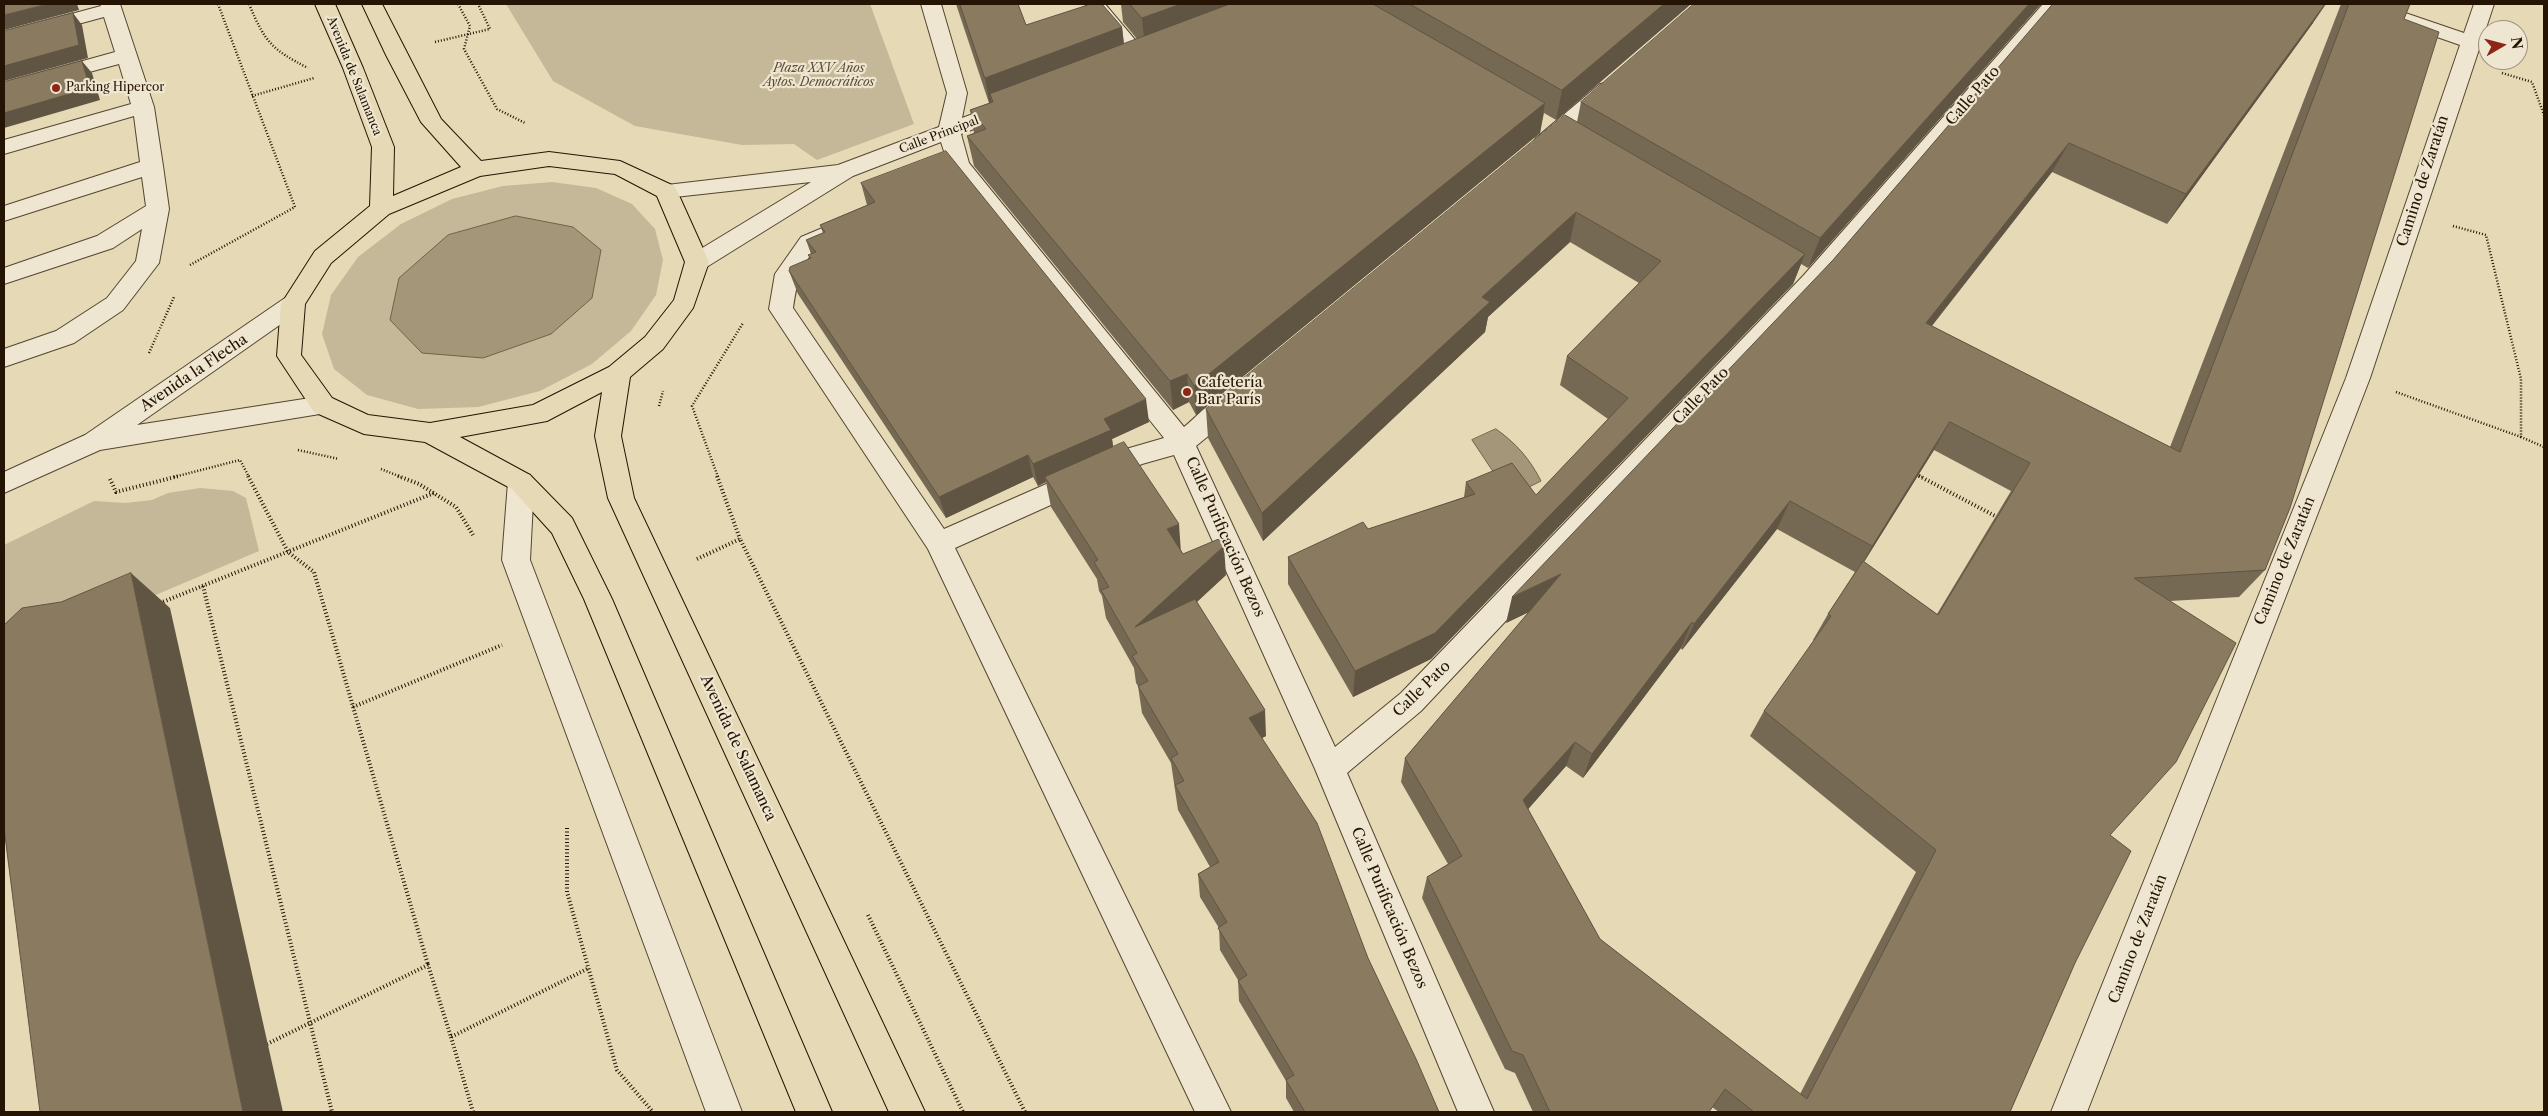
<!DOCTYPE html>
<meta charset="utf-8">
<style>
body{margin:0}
#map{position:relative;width:2548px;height:1116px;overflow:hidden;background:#e5d9b6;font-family:"Libre Caslon Text",serif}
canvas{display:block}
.frame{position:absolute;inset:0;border:5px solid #251403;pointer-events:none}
.north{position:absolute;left:2478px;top:20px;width:50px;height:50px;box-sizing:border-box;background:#eee6d0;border:1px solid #9e927e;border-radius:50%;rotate:82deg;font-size:14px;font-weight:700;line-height:20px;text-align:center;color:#251403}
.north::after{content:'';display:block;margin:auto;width:18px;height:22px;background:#8f2418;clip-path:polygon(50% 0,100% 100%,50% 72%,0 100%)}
</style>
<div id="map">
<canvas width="2548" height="1116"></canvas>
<div class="frame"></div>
<div class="north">N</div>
</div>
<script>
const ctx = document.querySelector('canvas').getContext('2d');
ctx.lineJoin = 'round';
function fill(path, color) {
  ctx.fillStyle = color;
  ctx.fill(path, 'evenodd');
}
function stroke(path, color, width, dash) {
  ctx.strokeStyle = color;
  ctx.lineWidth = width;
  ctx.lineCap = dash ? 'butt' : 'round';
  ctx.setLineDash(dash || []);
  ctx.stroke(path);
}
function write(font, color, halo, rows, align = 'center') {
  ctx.font = font + ' "Libre Caslon Text",serif';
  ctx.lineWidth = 4.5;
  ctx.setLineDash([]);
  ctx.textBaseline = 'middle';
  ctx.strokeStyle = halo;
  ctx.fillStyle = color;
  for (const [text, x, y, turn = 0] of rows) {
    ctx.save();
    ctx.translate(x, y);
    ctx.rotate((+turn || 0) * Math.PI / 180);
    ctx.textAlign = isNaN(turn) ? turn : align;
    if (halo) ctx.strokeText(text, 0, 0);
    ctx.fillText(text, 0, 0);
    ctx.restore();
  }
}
const green = new Path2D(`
 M506,4h364l44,120 -97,36 -23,-16 -52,1 -107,-19 -82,-45z
 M552,182l44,6 36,16 23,25 8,31 -7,35 -25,36 -39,33 -52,27 -62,16 -60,2 -51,-14 -33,-26 -12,-35 9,-39 27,-38 43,-33 51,-25 51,-13z
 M200,488l33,3 13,7 13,53 -249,106 -6,-41v-71l90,-44 31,2 27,-3 16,-7z`);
const water = new Path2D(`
 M516,216l57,11 28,23 -9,48 -41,36 -68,24 -61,-5 -32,-33 9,-42 49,-43z
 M1496,429c20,14 34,30 45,52l-22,11 -27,-22 -20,-30z`);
const pathFar1 = new Path2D(`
 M249,4c16,38 22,45 59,64
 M458,4l12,22 -6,23 33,60 28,14
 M435,42l55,-13 -12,-25
 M2502,73l30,9 12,33
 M252,96l62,-18
 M2453,226l33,9 35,144v58l23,10
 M190,265l105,-58 -77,-203
 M149,353l25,-56
 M2396,392l125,45
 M659,406l4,-15
 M298,450l41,9
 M381,469l20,8
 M1916,474l6,3
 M174,477l66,-17 9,17
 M718,477l-26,-71 51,-83`);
const path = new Path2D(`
 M248,476l40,76 26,20 114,393
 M398,476l21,8 37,23 17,28
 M717,476l23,63
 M1919,476l80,42
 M110,479l6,13 63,-16
 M697,559l43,-20 285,573
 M203,586l129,526
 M160,603l274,-110
 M353,707l149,-62
 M567,828v64l50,178 36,42
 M868,915l95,197
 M451,1037l22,75
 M267,1044l161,-79 23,72 138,-69`);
const minor = new Path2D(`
 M100,4h20l34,103 9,59 6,43 -10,54 -36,47 -49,33 -70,24v-18l52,-18 51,-33 29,-37 6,-32 -29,19 -109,36v-16l93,-32 49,-30 -4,-29 -138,44v-15l136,-44 -6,-46 -130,38v-14l127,-36 -12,-40 -115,31v-12l111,-31 -11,-35 -100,27v-12l97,-26z
 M921,4h20l26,89 -5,25 46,-17 7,2 4,5 -4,5 -54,21 8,29 215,264c16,-13 39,-41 61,-35l4,7 -4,7 -49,40 139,301 66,-54 402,-417 240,-272h20l-244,284 -398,423 -74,62 147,339h-36l-143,-343 -141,-314 -32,9 -187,84 276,564h-36l-267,-563 -159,-240 6,-35 26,-37 31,-13 8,-3 8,3 3,5c-7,12 -22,11 -33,19 -18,13 -22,40 -25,60l151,221 182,-80 38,-11 -214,-268 -9,-28 -88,34 -148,92 -8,2 -8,-2 -4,-6 4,-6 122,-74 -145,16 -8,-2 -3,-5 3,-5 180,-21 101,-38 8,-34z
 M1085,4h20l42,50 3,4 -3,4 -7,2 -7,-2z
 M2351,4h28l85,29 10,-29h20l-124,374 -283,734h-36l295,-734 114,-333 -106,-37z
 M1607,83l7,1 3,5 -3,5 -62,54 -8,2 -8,-2 -3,-5 3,-5 64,-54z
 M293,296l8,2 4,6 -4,6 -164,115 186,-29 9,2 4,7 -4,7 -232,38 -96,43v-21l81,-37 200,-137z
 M521,472l9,3 4,7 -4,78 212,552h-36l-204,-552 6,-78 4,-7z`);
const highway = new Path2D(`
 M315,4h20l28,64 31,79 -1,49 68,-29 -40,-45 -35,-67 -24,-51h20l59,115 40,42 68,-9 71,9 54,25 3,5 32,71 -16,46 -30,41 -33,28 -9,59 13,62 291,614h-36l-281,-614 -13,-62 7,-44 -55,29 -87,16 70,38 42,43 40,81 220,513h-36l-212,-513 -32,-66 -40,-44 -87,-47 -61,-8 -50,-22 -37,-56 4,-52 4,-6 30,-47 55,-45 2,-59 -29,-79zM549,166l66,8 42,22 28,66 -11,38 -29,37 -36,30 -76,38 -103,18 -62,-8 -36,-17 -31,-43 4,-51 26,-41 58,-49 91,-38z`);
const wall = new Path2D(`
 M956,4h62l8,21 96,2 2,17 13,-5 -14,-17 -2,-18h570l-135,116 -12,-7 -4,20 -344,282 -7,-13 -16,8 -199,-244 -7,-30 7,-3 -4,-23 19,-7z
 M2041,4l-233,264 -7,-4 -8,20 -362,375 -78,38 -65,-113v-27l176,-60 2,-15 70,13 72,-76 -48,-34 7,-29 72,-73 -69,-41 -82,75 -3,15 -222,209 -55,-103 -2,-29 371,-287 4,-20z
 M2053,4l260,19 -146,201 -115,-52 -120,154 238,121 171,-443h69l-6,15 -139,551 -26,27 -69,4 -60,234 -35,128 -65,149h-291l-7,-5 -3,5h-176l-18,-39 -10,-4 -83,-171 5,-21 21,-13 -47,-82 4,-24 124,-146 -23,11 327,-363zM1934,450l77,41 -74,123 -73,-52zM1777,529l78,43 -27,42 -15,26 1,1 -50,70 -14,25 166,136 -116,222 -200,-155 -72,-130 38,-43 17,12 98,-130 1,2z
 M861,183l288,239 -37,17 1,8 70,107 43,21 -29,27 69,134 -4,2 106,220 71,154h-145l-8,-14v-17l-47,-80 -1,-21 -18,-30 -1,-22 -19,-31 -2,-23 12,-7 -32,-57 -7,-47 -29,-50 -4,-27 -2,-3 -2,-15 -28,-50 -4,-22 -3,-5 -2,-12 -46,-72 -5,-25 -8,4 -5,-9 -87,41 -148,-224 -9,-23 21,-12 -2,-4 3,-1 -5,-14 17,-7 -3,-8 47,-20z`);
const shadedWall = new Path2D(`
 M48,4h29l2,6 -75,20v-15z
 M1181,4h82l-118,44 -3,-30z
 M1664,4h27l-135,116 6,-30z
 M2029,4h12l-233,264 12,-30z
 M2325,4h1l-13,19 -146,201 19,-30z
 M73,13l9,12 6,33 -84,23v-15z
 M1122,27l3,28 -135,39 2,11 -2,1 -5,-28z
 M82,61l10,12 8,27 -96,28v-15z
 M1545,103l-5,30 -344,282 -2,-29z
 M2069,143l-17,29 -141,180 15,-29z
 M1576,212l-6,30 -82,75 -3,15 -222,209 -1,-28 220,-216z
 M1805,254l-12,30 -362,375 -78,38 2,-26z
 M1187,374l2,28 -16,8 -3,-29z
 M1146,399l3,23 -37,17 2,13 -69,25 1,5 -8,4 -5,-22 71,-45z
 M1950,422l-16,28 -77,123 15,-27z
 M1028,455l5,22 -87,41 -7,-21z
 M1790,501l-13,28 -95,121 12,-26z
 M1179,524l2,29 -14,-24z
 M1224,546l2,29 -87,80 -4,-28z
 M131,573l39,35 113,504h-40z
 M1561,574l-7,26 -48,23 6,-26z
 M1692,622l-11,26 -98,130 9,-24z
 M1265,710l1,26 -16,8 -1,-26z
 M1575,742l-9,24 -50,57 7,-23z`);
const building = new Path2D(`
 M4,4h44l-44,11z
 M960,4h58l8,21 65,-21h11l20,23 -137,51z
 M1130,4h51l-39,14z
 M1230,4h143l172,99 -351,283 -7,-12 -17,7 -203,-245 19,-7 -16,-19 23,-8 -3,-8z
 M1410,4h254l-102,86z
 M1694,4h335l-209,234 -239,-136z
 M2053,4h272l-139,190 -117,-51 -143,180 254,129 169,-448h61l-6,15 35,13 -149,476 -25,62 -131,8 102,65 -60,119 -66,73 21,16 -56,112 -65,149h-256l-29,-23 -16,23h-159l-27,-57 -11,-4 -85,-174 35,-21 -57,-98 156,-184 -49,23 321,-337zM1950,422l80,41 -92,152 -75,-54 -35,53 3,2 -67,95 172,139 -129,249 -207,-160 -77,-139 52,-58 17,12 100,-132 2,2 96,-123 82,45z
 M73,13l6,32 -75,21v-35z
 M82,61l8,27 -86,25v-31z
 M1565,115l240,139 -370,379 -80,38 -67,-114 75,-35 5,7 107,-35 -9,-12 46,-19 24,32 92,-97 -61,-42 94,-95 -85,-49 -94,85 8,5 -228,211 -56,-104z
 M946,151l200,248 -42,20 7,11 -78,34 -5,-9 -89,42 -150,-226 1,-4 21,-9 -3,-3 8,-3 -10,-12 19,-8 -5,-7 55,-23 -14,-19z
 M1124,442l55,82 -12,5 16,25 38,-16 3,8 -89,81 60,-28 70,111 -16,8 68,105 51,135 49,103 22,51h-134l-19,-32 8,-5 -56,-94 9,-6 -29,-47 9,-6 -29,-48 21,-12 -44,-77 9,-4 -13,-23 7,-4 -40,-68 10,-5 -16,-25 5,-3 -36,-63 8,-3 -15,-25 4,-2 -53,-83z
 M131,573l112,539h-203l-36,-284v-203l18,-17 39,-6z`);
const markers = [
 [56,88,5,"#8f2418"],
 [1187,392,5,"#8f2418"]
];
const farParknames = [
 ["Plaza XXV Años",819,69],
 ["Aytos. Democráticos",819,83]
];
const farStreetnames = [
 ["Avenida de Salamanca",354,76,68],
 ["Calle Principal",939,135,-21]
];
const farPoinames = [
 ["Parking Hipercor",66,88]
];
const streetNames = [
 ["Calle Pato",1973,96,-49],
 ["Camino de Zaratán",2423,181,-72],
 ["Avenida la Flecha",194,373,-34],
 ["Calle Pato",1701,396,-46],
 ["Calle Purificación Bezos",1225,537,66],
 ["Camino de Zaratán",2285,561,-68],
 ["Calle Pato",1422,689,-44],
 ["Avenida de Salamanca",738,748,65],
 ["Calle Purificación Bezos",1389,908,67],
 ["Camino de Zaratán",2138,939,-69]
];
const poiNames = [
 ["Cafetería",1197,383],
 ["Bar París",1197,400]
];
fill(green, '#c4b898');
fill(water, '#a49679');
stroke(water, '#71624a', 1);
stroke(minor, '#554530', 2);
stroke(highway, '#251403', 2);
stroke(pathFar1, '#251403', 2.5, [1, 2]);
stroke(path, '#251403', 4, [1, 2.5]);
fill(minor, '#eee6d0');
fill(highway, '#e5d9b6');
fill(wall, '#766953');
fill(shadedWall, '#605543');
fill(building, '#897a60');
stroke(building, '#605543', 1);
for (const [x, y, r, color] of markers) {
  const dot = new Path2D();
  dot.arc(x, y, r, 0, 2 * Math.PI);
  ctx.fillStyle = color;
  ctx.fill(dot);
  stroke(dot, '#eee6d0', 2);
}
write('italic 12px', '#5d4d37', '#eee6d0', farParknames);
write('12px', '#251403', '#eee6d0', farStreetnames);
write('12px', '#251403', '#eee6d0', farPoinames, 'left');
write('15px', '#251403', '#eee6d0', streetNames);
write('15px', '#251403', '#eee6d0', poiNames, 'left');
</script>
